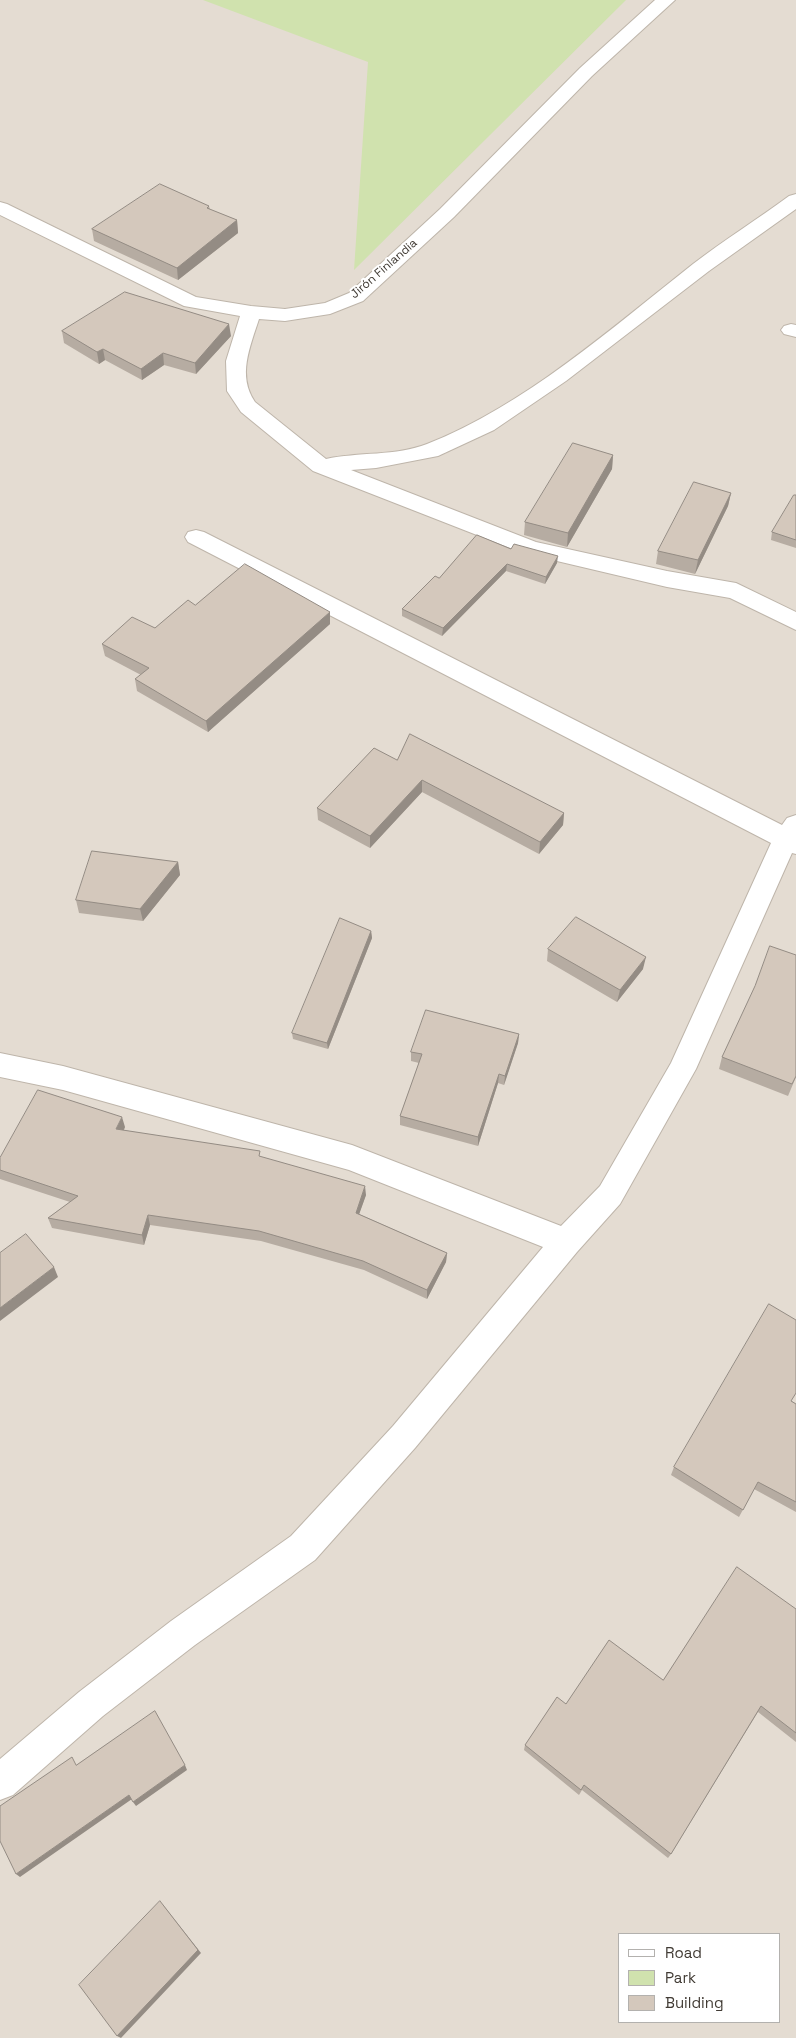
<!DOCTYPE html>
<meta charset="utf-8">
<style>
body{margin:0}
#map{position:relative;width:796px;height:2038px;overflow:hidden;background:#f0ebe3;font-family:"Space Grotesk",sans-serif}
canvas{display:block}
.legend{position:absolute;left:618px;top:1933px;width:162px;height:90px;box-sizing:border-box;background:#fff;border:1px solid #b3b1ae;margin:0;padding:6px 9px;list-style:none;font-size:15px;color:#413b34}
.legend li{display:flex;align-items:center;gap:10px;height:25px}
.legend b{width:25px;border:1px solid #b3b1ae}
</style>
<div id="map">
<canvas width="796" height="2038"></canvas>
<ul class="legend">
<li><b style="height:6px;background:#fff"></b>Road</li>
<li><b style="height:14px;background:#d0e2ae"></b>Park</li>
<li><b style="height:14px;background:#d4c8bc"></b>Building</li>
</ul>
</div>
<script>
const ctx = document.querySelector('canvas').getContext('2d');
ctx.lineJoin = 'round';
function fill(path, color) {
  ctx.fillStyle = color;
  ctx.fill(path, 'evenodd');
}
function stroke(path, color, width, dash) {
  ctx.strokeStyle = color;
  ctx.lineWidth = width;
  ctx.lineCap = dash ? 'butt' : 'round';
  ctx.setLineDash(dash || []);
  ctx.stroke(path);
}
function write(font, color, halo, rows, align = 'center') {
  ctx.font = font + ' "Space Grotesk",sans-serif';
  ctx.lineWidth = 4;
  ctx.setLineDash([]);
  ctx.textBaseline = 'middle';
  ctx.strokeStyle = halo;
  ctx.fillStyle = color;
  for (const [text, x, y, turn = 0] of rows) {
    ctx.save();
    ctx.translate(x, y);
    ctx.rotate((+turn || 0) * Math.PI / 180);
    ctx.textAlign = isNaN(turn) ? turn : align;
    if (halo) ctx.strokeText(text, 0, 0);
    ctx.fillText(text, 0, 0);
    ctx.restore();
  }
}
const residential = new Path2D(`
 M0,0h796v2038h-796zM620,1934h160v88h-160z`);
const green = new Path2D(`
 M203,0h423l-272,270 14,-208z`);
const street = new Path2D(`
 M655,0h20l-83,76 -138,141 -91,84 -33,13 -45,7 -26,-2c-9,28 -22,57 -4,83l71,57c31,-7 71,-3 101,-15 97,-38 185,-116 266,-180 31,-24 65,-45 96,-68l7,-2v15l-87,62 -143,110 -72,49 -56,26 -62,12 -25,2 185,72 131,29 69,12 60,29v18l-66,-32 -63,-11 -144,-34 -210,-82 -72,-59 -14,-21 -1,-30 14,-45 -56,-10 -184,-91v-13l7,2 189,93 55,9 34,3 40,-6 24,-10 91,-84 140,-141z
 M791,324l5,1v12l-12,-3 -3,-4 3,-4z
 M196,530l8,2 578,293 5,-7 9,-3v39l-4,-1 -96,216 -76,135 -43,48 -162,196 -100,112 -120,85 -92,71 -90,79 -13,5v-41l79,-67 92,-71 120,-85 102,-110 150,-179 -194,-77 -286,-80 -63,-13v-24l63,13 289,79 209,81 39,-40 71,-123 100,-220 -583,-301 -3,-5 3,-5z`);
const wall = new Path2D(`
 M209,206l1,4 27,10 1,13 -60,47 -84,-39 -2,-12z
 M62,331l169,5 -35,38 -32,-9 -22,15 -37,-20 -6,4 -35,-21z
 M613,455l-1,14 -45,78 -43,-12 1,-13z
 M731,493l-3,13 -33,68 -39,-10 2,-13z
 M796,495v53l-25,-8 1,-8z
 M511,549l46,14 -12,21 -39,-13 -64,65 -40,-20v-7l37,-31z
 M195,605l135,19 -122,108 -71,-41 -2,-12 6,-4 -36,-19 -3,-12 53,-16z
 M397,760l167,53 -1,12 -24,29 -117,-62 -52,56 -52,-28 -1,-12z
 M178,862l2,13 -37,46 -64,-8 -3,-13z
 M371,931l1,7 -44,111 -35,-10 -1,-6z
 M548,949l95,20 -26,33 -70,-41z
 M519,1034l-1,9 -14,42 -6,-2 -20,63 -78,-21v-9l19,-53 -8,-2v-9z
 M722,1057l74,20 -8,19 -69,-27z
 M125,1127l-1,3 137,27 105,38 -7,19 88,39 -1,9 -19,37 -63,-29 -103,-29 -111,-16 -6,20 -92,-17 -4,-10 22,-16 -70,-23v-21z
 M792,1401l4,3v108l-42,-23 -15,28 -68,-42 3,-8z
 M796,1609v133l-38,-30 -87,142 -3,4 -86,-68 -3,5 -55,-45 1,-5 41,-41 97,-24z`);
const shadedWall = new Path2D(`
 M237,220l1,13 -60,47 -1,-12z
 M229,324l2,12 -35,38 -1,-11z
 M103,349l2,11 -6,4 -2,-12z
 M163,353l1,12 -22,15 -1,-11z
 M613,455l-1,14 -45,78 1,-14z
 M731,493l-3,13 -33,68 3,-14z
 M558,556l-1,7 -12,21 1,-7z
 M507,564l-1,7 -64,65 1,-8z
 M330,612v12l-122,108 -2,-11z
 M422,780v12l-52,56v-12z
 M564,813l-1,12 -24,29 1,-12z
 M178,862l2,13 -37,46 -3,-12z
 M371,931l1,7 -44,111 -1,-6z
 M646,957l-3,12 -26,33 3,-12z
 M519,1034l-1,9 -14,42 1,-9z
 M499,1074l-1,9 -20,63v-9z
 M122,1117l3,10 -6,12 -3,-10z
 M365,1186l1,9 -10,28v-10z
 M148,1215l2,10 -6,20 -2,-10z
 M447,1253l-1,9 -19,37v-9z
 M54,1267l4,10 -58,44v-13z
 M185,1765l2,5 -51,36 -3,-4z
 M129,1795l3,4 -112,78 -4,-3z
 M163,1905l38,48 -80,85 -4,-2z`);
const building = new Path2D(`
 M160,184l49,22 -2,2 30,12 -60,48 -85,-39z
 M125,292l104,32 -34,39 -32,-10 -22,16 -38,-20 -6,3 -35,-21z
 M573,443l40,12 -45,78 -43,-11z
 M694,482l37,11 -33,67 -40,-9z
 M794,495h2v45l-24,-8z
 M477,535l34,14 3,-5 44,12 -12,21 -39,-13 -64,64 -41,-19 33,-33 4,2z
 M245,564l85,48 -124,109 -71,-42 14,-11 -47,-24 30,-27 23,11 33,-28 7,5z
 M410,734l154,79 -24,29 -118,-62 -52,56 -53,-28 57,-60 23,12z
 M92,851l86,11 -38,47 -64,-9z
 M576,917l70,40 -26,33 -72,-41z
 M340,918l31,13 -44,112 -35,-10z
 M770,946l26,9v121l-4,8 -70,-27 33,-71z
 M426,1010l93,24 -14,42 -6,-2 -21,63 -78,-21 22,-62 -11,-2z
 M38,1090l84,27 -6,12 144,22 -1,5 106,30 -9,27 91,40 -20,37 -64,-29 -104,-30 -111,-16 -6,20 -94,-17 30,-22 -78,-26v-12z
 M26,1234l28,33 -54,41v-55z
 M769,1304l27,16v73l-5,8 5,3v98l-38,-20 -15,28 -69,-43z
 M737,1567l59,42v124l-35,-27 -90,148 -87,-69 -3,5 -56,-45 32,-48 9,7 43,-64 54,40z
 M155,1711l30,54 -52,37 -4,-7 -113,79 -16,-33v-35l72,-49 4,8z
 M160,1901l38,49 -81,86 -38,-51z`);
const farStreetnames = [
 ["Jirón Finlandia",384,269,-41]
];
fill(residential, '#e4dcd2');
fill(green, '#d0e2ae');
stroke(street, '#beb5aa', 2);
fill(street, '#fff');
fill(wall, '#b6aca2');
fill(shadedWall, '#948c84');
fill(building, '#d4c8bc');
stroke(building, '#948c84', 1);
write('12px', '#413b34', '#fff', farStreetnames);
</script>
